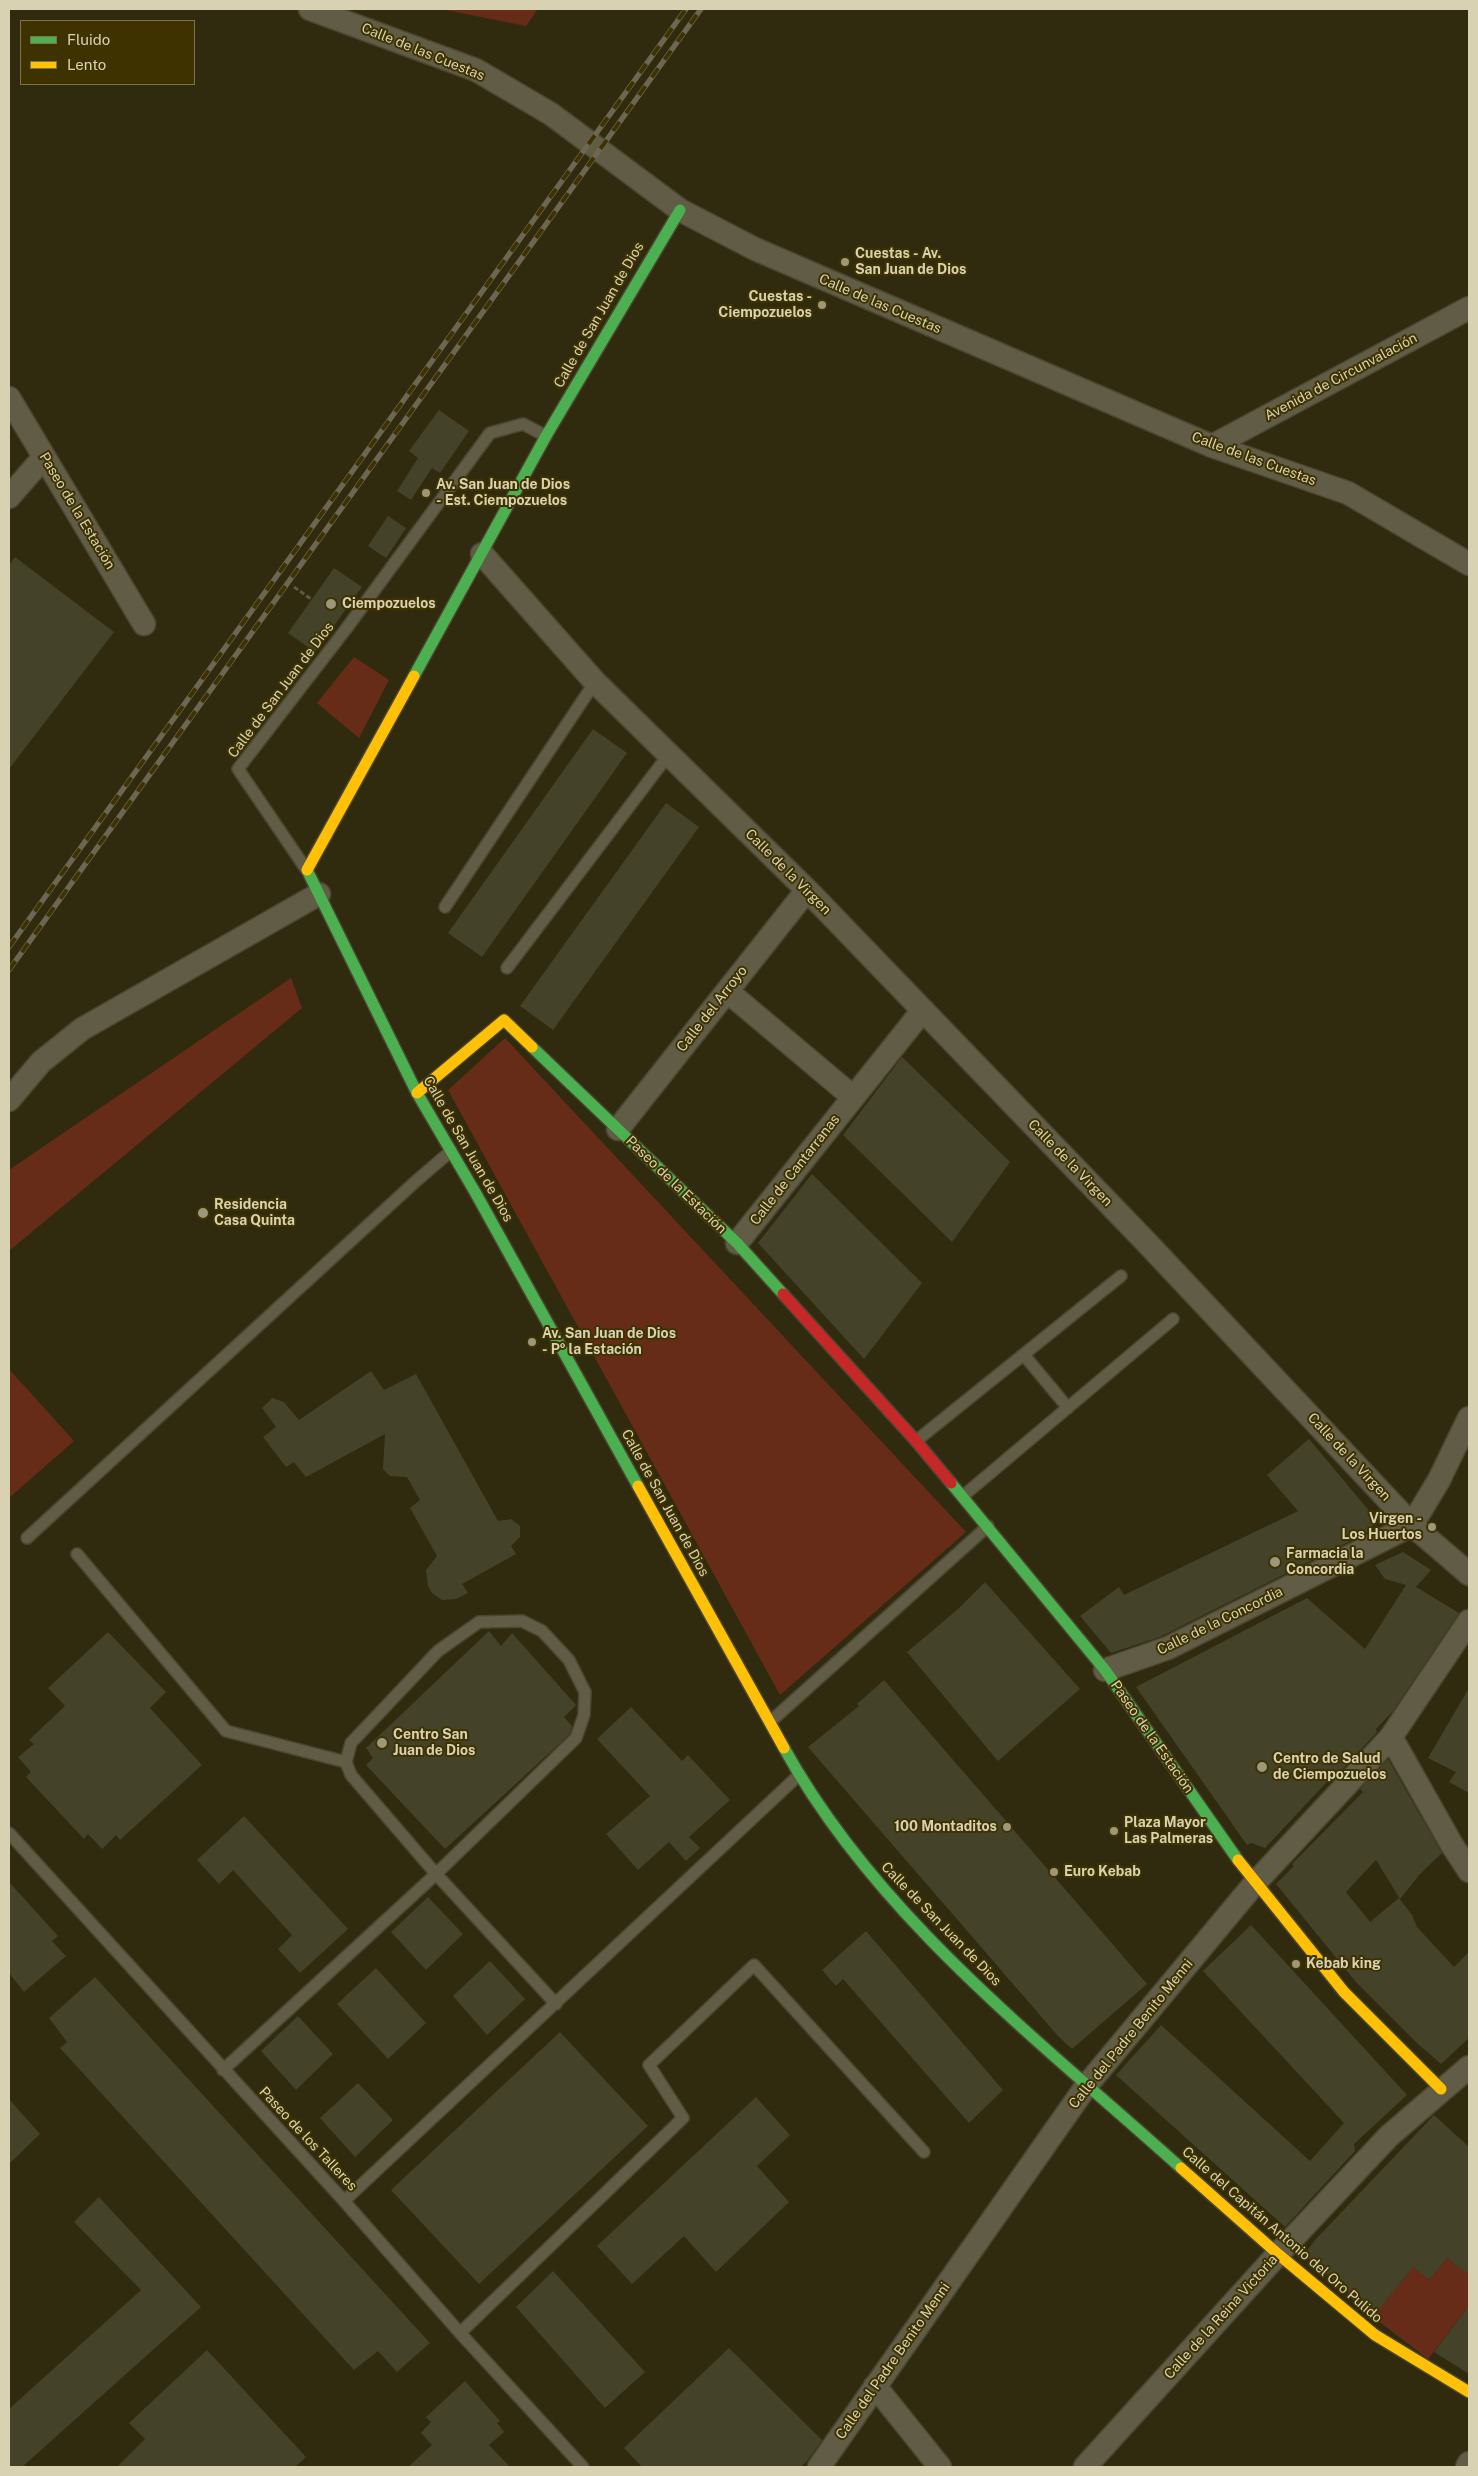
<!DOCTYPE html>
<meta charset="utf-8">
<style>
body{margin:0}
#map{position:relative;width:1478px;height:2476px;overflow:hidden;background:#302a0e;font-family:"Public Sans",sans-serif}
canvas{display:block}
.frame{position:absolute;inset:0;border:10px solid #d9d2b2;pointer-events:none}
.legend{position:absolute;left:20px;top:20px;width:175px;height:65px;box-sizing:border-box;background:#3e3300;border:1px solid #7c7347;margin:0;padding:6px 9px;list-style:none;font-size:15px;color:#d9d2b2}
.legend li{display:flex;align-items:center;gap:10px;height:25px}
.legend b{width:25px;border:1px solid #7c7347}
</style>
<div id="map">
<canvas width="1478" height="2476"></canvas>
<div class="frame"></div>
<ul class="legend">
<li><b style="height:6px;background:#4caf50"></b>Fluido</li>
<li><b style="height:6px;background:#ffc107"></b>Lento</li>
</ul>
</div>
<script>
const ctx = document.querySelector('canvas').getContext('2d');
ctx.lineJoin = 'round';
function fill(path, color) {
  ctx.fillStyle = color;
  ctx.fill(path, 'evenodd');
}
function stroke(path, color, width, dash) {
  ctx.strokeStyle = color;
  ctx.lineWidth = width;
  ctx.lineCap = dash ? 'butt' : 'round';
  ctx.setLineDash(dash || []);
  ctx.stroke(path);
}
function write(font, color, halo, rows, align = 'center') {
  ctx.font = font + ' "Public Sans",sans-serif';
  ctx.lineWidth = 4;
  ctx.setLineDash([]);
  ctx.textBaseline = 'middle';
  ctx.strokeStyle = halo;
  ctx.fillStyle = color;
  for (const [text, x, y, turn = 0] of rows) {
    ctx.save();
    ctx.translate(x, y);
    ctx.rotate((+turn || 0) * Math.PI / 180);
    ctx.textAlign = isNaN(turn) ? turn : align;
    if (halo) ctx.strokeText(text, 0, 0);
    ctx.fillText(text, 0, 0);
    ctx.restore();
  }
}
const green = new Path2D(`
 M441,9h97l-12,17z
 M354,657l35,23 -30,58 -42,-35z
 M291,978l11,30 -293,243v-81z
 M505,1038l461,494 -186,163 -332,-605z
 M9,1369l65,72 -65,57z
 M1447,2258l22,17v31l-41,53 -55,-42 40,-50 16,13z`);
const building = new Path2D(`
 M439,410l30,21 -29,42 -8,-5 -21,32 -14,-9 21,-33 -9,-7z
 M388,516l18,12 -20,30 -18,-12z
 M15,557l99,75 -105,137v-204z
 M334,568l28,19 -47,65 -27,-19z
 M593,729l34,24 -145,204 -34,-24z
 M666,803l33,24 -146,203 -33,-24z
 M902,1057l108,105 -58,80 -109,-107z
 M812,1174l110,109 -58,76 -106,-116z
 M371,1371l13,19 32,-16 82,147 13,-2 9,7v11l-9,9 5,8 -54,30 6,9 -12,6 -14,1 -10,-7 -4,-7 -2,-16 11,-14 -27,-48 10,-8 -13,-23 -17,-1 -7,-7 2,-35 -79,43 -12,-15 -8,5 -23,-30 13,-10 -14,-19 10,-10 12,4 15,18z
 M1309,1439l67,80 -6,12 -210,106 -49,16 -31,-37 39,-29 5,8 174,-84 -31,-36z
 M1403,1552l28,18 -15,17 43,26 -66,98 -17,18 1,3 -36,39 -2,-2 -74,79 -14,-5 -4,2 -111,-158 171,-89 58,51 41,-64 -21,-6 -10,-14z
 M985,1582l95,107 -82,72 -91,-109 50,-42z
 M489,1631l12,15 11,-13 64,72 -12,12 8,9 -2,8 -125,115 -79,-84 7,-7 -7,-10z
 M108,1632l58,60 -16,16 52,57 -82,75 -4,-5 -14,14 -14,-15 -4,5 -58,-62 5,-5 -13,-15 16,-13 -5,-4 36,-34 -17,-18z
 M884,1680l263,304 -75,65 -14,-13 -250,-289 51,-41 -2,-2z
 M1469,1688v105l-20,-11 7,-10 -28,-14z
 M631,1707l51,54 6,-6 42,45 -41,37 11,11 -14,13 -17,-19 -31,28 -32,-36 44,-38 -53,-57z
 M1388,1759l54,94 -22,21 -20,25 -24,-39 -30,32 24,30 29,-24 13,17 5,12 37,40 15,-15v86l-28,26 -23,-20 -62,-62 -80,-98 18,-18 -2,-2 71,-72 -3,-3z
 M244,1816l104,113 -48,44 -22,-24 14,-14 -59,-65 -14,14 -22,-24z
 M9,1882l49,54 -6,5 14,15 -42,36 -15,-19z
 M428,1897l35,37 -37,36 -35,-38z
 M1251,1925l156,170 -53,49 1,7 -70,76 -169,-152 45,-50 149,136 34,-38 -141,-152z
 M866,1931l137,159 -34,33 -126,-144 -7,7 -14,-16z
 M490,1961l35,38 -38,36 -34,-39z
 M376,1968l50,55 -38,36 -51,-55z
 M95,1977l335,366 -33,29 -19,-21 -24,19 -294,-322 7,-6 -18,-24z
 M298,2016l35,38 -37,36 -35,-39z
 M560,2032l88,94 -169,158 -88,-94z
 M358,2083l35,37 -38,37 -35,-39z
 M756,2097l34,38 -33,31 32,36 -73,70 -32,-36 -52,48 -35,-38z
 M9,2099l31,35 -31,30z
 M1434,2115l35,32v128l-22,-17 -18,22 -16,-13 -38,48 -71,-60 11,-15z
 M99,2197l102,110 -179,160h-13v-58l132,-119 -67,-68z
 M553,2271l92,101 -40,36 -89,-101z
 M1469,2306v68l-35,-22z
 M729,2348l93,92 -15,21 -6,6h-159l-18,-19z
 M207,2350l99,107 -11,10h-178l28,-28 -16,-16z
 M465,2381l35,40 -3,2 7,9 -15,13 21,22h-102l24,-22 -11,-12 10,-11 -5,-5z`);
const path = new Path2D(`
 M294,587l17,12`);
const lane = new Path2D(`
 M306,869l-68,-100 108,-140 144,-196 33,-9 23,12
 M445,907l150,-225
 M507,968l162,-214
 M1024,1355l44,53
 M916,1441l205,-165
 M963,1496l210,-177
 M27,1538l388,-356 36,-31
 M77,1554l149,177 120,31
 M770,1722l218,-196
 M9,1833l335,368 116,132 123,134
 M223,2070l213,-196 140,-136 8,-23 1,-23 -16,-32 -27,-29 -20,-10 -43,1 -41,29 -87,92 -5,19 5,13 85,99 120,130
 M344,2201l455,-426
 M460,2333l223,-215 -34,-53 105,-100 170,187`);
const street = new Path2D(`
 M310,9l166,61 75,44 129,96 75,39 457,197 136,47 121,71
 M9,398l135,226
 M1212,446l257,-138
 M9,497l35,-40
 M482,554l113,128 212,208 342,355 263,280 57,49
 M727,991l126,106
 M9,1100l32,-38 41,-33 237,-135
 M618,1129l189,-239
 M737,1243l186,-233
 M1105,1670l63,-22 244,-123 27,-45 30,-62
 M1391,1737l61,108 17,26
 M875,2386l65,81
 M819,2467l268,-382 168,-202 136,-146 78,-116
 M1085,2467l193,-213 111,-118 80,-69
 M1467,2467l2,-4`);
const fast = new Path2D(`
 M414,676l132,-240 134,-226
 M307,870l110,223 58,99 163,294
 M532,1047l205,196 46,51
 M951,1483l154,187 133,190
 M784,1748c94,170 255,292 397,420`);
const slow = new Path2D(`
 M307,870l107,-194
 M417,1093l87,-73 28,27
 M638,1486l146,262
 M1238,1860l106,132 97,97
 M1181,2168l97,86 97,81 94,57`);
const jam = new Path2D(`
 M783,1294l133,147 35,42`);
const rail = new Path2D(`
 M9,947l677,-938
 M9,970l692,-961`);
const markers = [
 [845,262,5,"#9e9779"],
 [822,305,5,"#9e9779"],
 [426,493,5,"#9e9779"],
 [331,604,6,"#9e9779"],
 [203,1213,6,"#9e9779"],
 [532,1342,5,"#9e9779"],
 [1432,1527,5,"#9e9779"],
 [1275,1562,6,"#9e9779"],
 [382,1743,6,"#9e9779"],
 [1262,1767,6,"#9e9779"],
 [1007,1827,5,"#9e9779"],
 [1114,1831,5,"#9e9779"],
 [1054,1872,5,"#9e9779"],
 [1296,1964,5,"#9e9779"]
];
const streetNames = [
 ["Calle de las Cuestas",423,52,22],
 ["Calle de las Cuestas",880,304,23],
 ["Calle de San Juan de Dios",599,315,-60],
 ["Avenida de Circunvalación",1341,377,-28],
 ["Calle de las Cuestas",1254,459,20],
 ["Paseo de la Estación",77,511,59],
 ["Calle de San Juan de Dios",281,690,-53],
 ["Calle de la Virgen",788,872,45],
 ["Calle del Arroyo",712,1009,-52],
 ["Calle de San Juan de Dios",468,1149,60],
 ["Calle de la Virgen",1070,1163,46],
 ["Calle de Cantarranas",795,1170,-52],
 ["Paseo de la Estación",676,1185,44],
 ["Calle de la Virgen",1349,1457,47],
 ["Calle de San Juan de Dios",665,1503,61],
 ["Calle de la Concordia",1220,1621,-26],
 ["Paseo de la Estación",1152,1737,55],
 ["Calle de San Juan de Dios",941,1924,46],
 ["Calle del Padre Benito Menni",1131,2034,-51],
 ["Paseo de los Talleres",308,2139,47],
 ["Calle del Capitán Antonio del Oro Pulido",1282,2235,41],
 ["Calle de la Reina Victoria",1221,2317,-48],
 ["Calle del Padre Benito Menni",893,2361,-55]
];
const poiNames = [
 ["Cuestas - Av.",855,254],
 ["San Juan de Dios",855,270],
 ["Cuestas -",812,297,"right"],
 ["Ciempozuelos",812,313,"right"],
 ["Av. San Juan de Dios",436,485],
 ["- Est. Ciempozuelos",436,501],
 ["Ciempozuelos",342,604],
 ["Residencia",214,1205],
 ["Casa Quinta",214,1221],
 ["Av. San Juan de Dios",542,1334],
 ["- Pº la Estación",542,1350],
 ["Virgen -",1422,1519,"right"],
 ["Los Huertos",1422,1535,"right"],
 ["Farmacia la",1286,1554],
 ["Concordia",1286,1570],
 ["Centro San",393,1735],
 ["Juan de Dios",393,1751],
 ["Centro de Salud",1273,1759],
 ["de Ciempozuelos",1273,1775],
 ["Plaza Mayor",1124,1823],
 ["Las Palmeras",1124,1839],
 ["100 Montaditos",997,1827,"right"],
 ["Euro Kebab",1064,1872],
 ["Kebab king",1306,1964]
];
fill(green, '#662c18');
fill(building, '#444329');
stroke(lane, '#4a4631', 14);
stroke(street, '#4a4631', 25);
stroke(fast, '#4a4631', 14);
stroke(slow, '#4a4631', 14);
stroke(jam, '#4a4631', 14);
stroke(path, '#5e5944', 3, [5, 2.5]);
stroke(lane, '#615c45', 11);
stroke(street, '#615c45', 22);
stroke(fast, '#4caf50', 11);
stroke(slow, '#ffc107', 11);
stroke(jam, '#c62828', 11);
stroke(rail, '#6c6652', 5.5);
stroke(rail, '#3e3300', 4, [11]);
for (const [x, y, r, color] of markers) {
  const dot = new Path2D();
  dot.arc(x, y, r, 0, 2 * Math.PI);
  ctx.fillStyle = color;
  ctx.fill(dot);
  stroke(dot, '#3e3300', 2);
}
write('14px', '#d9d2b2', '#3e3300', streetNames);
write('bold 14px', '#d9d2b2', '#3e3300', poiNames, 'left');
</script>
